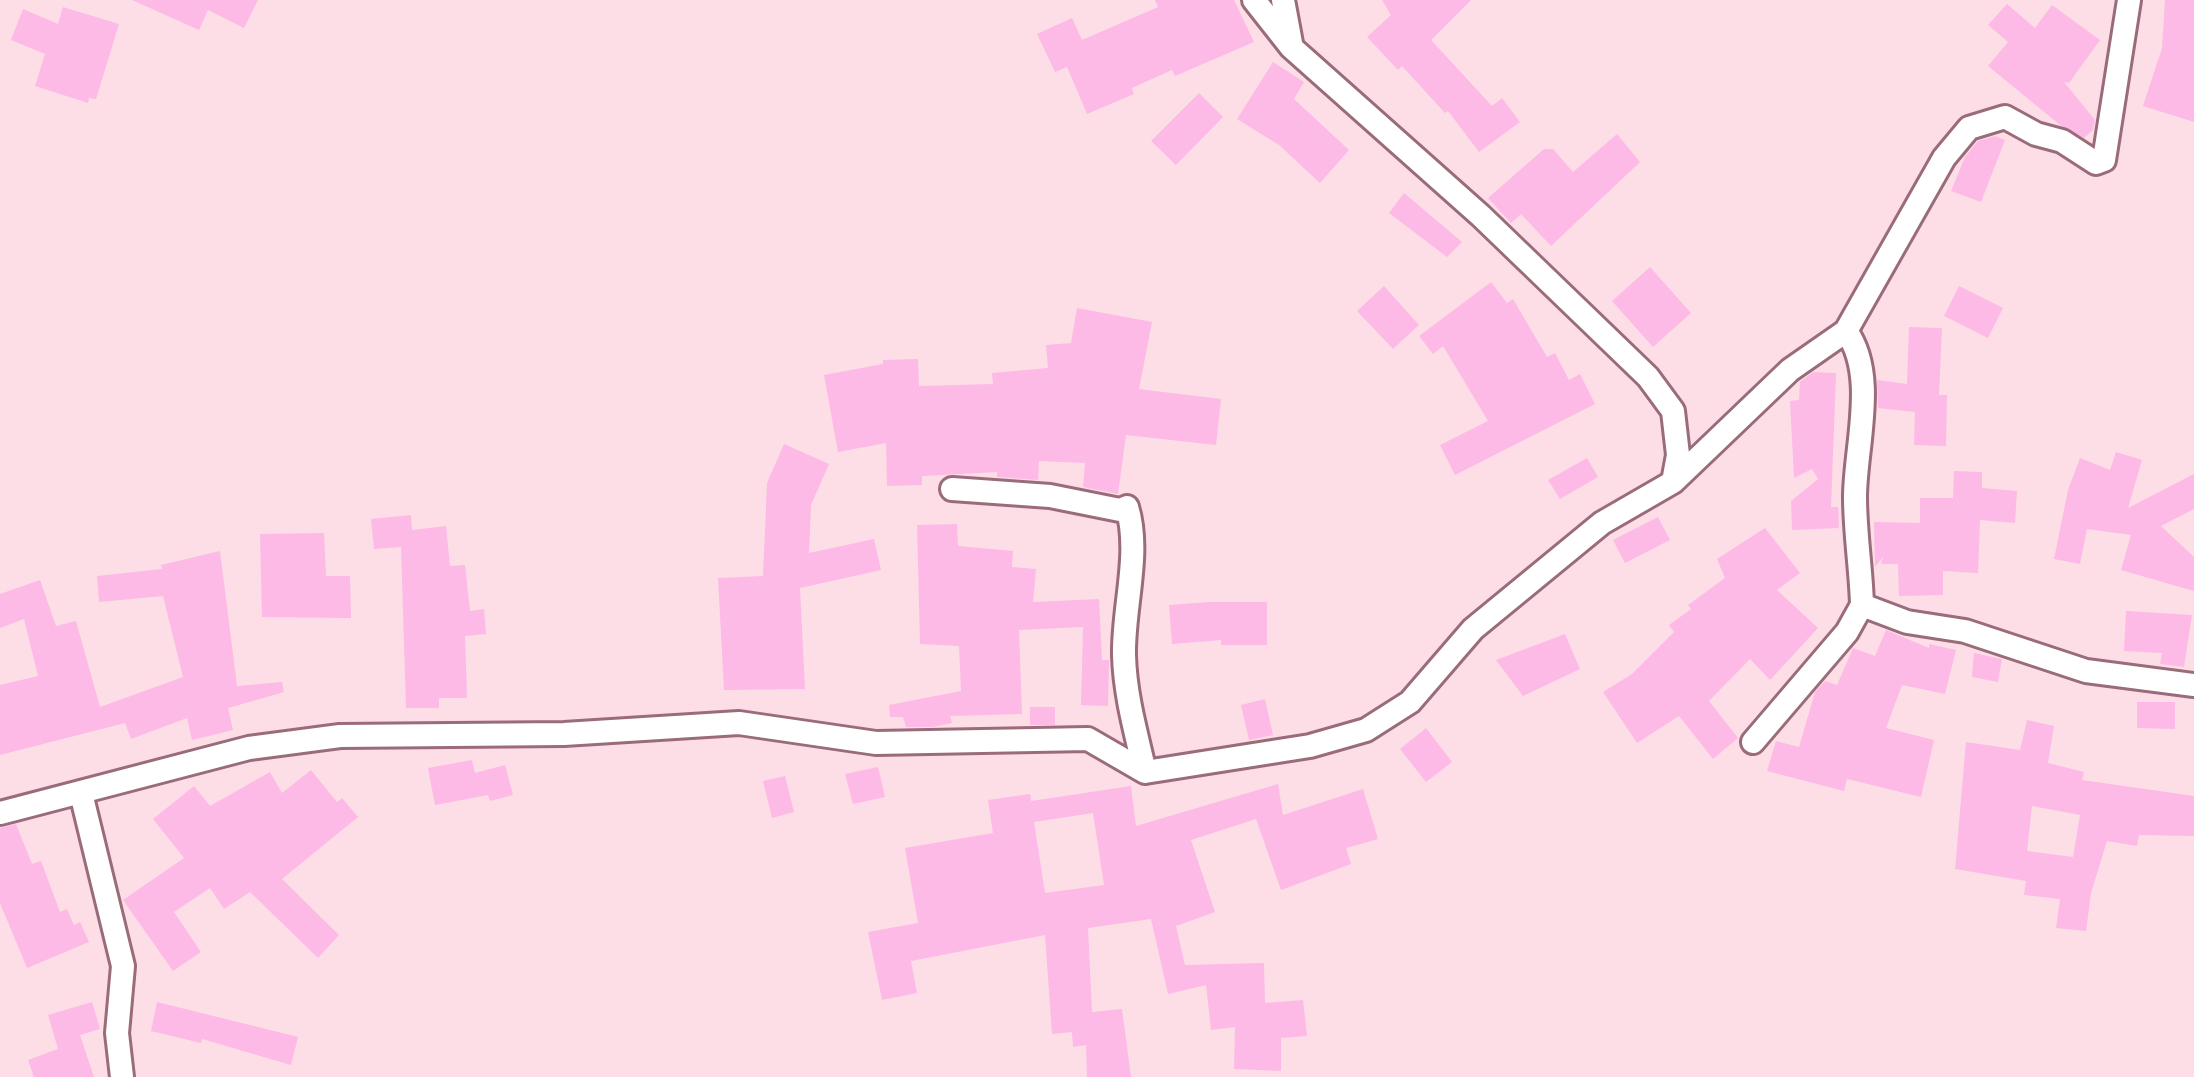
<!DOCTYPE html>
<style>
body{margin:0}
canvas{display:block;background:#fddde6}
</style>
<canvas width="2194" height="1077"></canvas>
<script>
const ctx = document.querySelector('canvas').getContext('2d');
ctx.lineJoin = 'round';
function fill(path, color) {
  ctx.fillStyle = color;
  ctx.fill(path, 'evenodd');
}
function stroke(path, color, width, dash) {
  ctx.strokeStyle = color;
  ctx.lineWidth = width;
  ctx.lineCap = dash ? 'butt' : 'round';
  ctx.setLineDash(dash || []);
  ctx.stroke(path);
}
const building = new Path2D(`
 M132,0h126l-14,28 -36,-18 -9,20z
 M1155,0h79l20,42 -79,34 -3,-6 -40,18 2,6 -47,20 -20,-47 -12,5 -18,-38 35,-16 10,22 76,-33z
 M1382,0h89l-40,40 61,66 10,-8 18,24 -41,30 -31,-41 -3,2 -43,-47 -4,4 -31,-33 24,-22z
 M2165,0h29v122l-51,-16 19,-58z
 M2007,4l28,24 17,-23 48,35 -31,43 -5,-1 31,38 -2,10 -9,8 -24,-13 -72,-59 20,-24 -20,-17z
 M63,7l56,17 -23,75 -7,-1 -1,5 -53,-17 10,-32 -34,-14 12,-31 35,15z
 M1273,62l31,20 -10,17 55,51 -29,33 -41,-38 -42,-26z
 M1199,93l24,24 -47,48 -25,-24z
 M1617,134l23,28 -89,84 -30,-32 -10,9 -23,-25 56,-49h9l20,23z
 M1995,136l10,4 -24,62 -30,-11 14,-34 13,-16z
 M1404,193l58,49 -15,15 -58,-44z
 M1650,267l41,46 -38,34 -41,-46z
 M1491,282l16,21 6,-4 34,58 8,-4 14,27 11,-6 15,30 -140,71 -15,-30 48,-24 -45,-75 -10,8 -14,-18z
 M1384,286l35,39 -26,24 -36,-38z
 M1959,286l44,22 -15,30 -44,-22z
 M1077,308l75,14 -13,67 82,10 -5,46 -90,-10 -8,59 -35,-7 2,-24 -46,-2 -1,19 -41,-3v-5l-75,4v9l-35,1 -1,-43 -48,9 -14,-77 59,-11v-4l35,-1 1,27 74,-2 -1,-11 56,-5 -2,-23 25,-2z
 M1909,327l33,1 -3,67h8l-1,51 -32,-1 1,-33 -37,-4 -1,-28 30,4z
 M1813,372l23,1 -5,134h7l1,21 -47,2 -1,-29 27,-22 -6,-10 -18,9 -4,-77 9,-1 1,-18z
 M784,444l45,20 -18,41 -2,48 65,-14 7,31 -81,18 5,101 -81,1 -6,-112 45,-2 4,-93z
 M2116,452l26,8 -14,48 66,-34v35l-33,17 33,31v34l-73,-21 10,-35 -44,-6 -7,35 -26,-5 14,-69 12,-32 30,12z
 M1587,458l11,19 -38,22 -12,-19z
 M1954,471l28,1v16l35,3 -2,32 -35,-3 -2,53 -35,-2v24l-44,1 -1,-32h-17l2,-7 -8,10 -1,-45 46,1v-25h33z
 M411,515l1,15 34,-4 4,40 15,-1 5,46 14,-2 2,25 -21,2 2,62h-28v10h-33l-5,-161 -27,2 -3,-30z
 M1658,517l12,23 -45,23 -12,-23z
 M957,524l1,22 55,5 -1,16 24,2 -3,33 66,-3 3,61h7l-1,46 -27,-1 2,-78 -64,3 3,84 -72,2 2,7 -19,4h-27l-3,-10h-13l-1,-12 72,-14 -2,-45 -39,-2 -3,-119z
 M1765,528l35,45 -23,17 41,38 -48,52 -20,-21 -41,42 29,37 -25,21 -34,-43 -42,27 -34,-51 29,-18 42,-42 -5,-7 22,-16 -3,-4 37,-27 -8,-19z
 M324,533l2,43h24l1,42 -89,-1 -2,-83z
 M220,551l17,135 45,-4 2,10 -56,16 5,22 -41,10 -5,-22 -56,21 -6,-16 -125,32v-70l38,-9 -14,-57 -24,9v-34l40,-14 16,46 20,-5 24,86 83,-30 -20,-81 -64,6 -2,-26 65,-7 -1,-4z
 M1209,602h58v43h-46v-5l-49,4 -3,-39z
 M2126,611l66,4 -8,52 -24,-3 2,-11 -38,-2z
 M1886,630l43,18v-4l27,6 -11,44 -43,-9 -16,43 48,12 -13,57 -74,-18 -3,12 -77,-20 9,-30 23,6 16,-55 10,-11 12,4 16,-37 22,8z
 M1565,634l15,35 -57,27 -27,-36z
 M1974,653l28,6 -4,23 -26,-5z
 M1265,699l8,36 -24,5 -8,-35z
 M2137,702h38v27l-38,-1z
 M1030,707h25v18h-25z
 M2027,720l27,6 -6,37 36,9 -2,8 112,16v40l-55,-1 -2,11 -30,-5 -16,52 -5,38 -30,-3 4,-29 -36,-4 2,-14 -71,-12 11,-127 54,8zM2032,806l48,9 -7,42 -46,-6z
 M1426,728l26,34 -26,20 -26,-33z
 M472,760l3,13 30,-8 8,30 -23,6 -2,-6 -53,10 -7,-37z
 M878,767l7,30 -32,7 -8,-30z
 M311,770l26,32 5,-4 16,19 -76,62 57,56 -21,23 -68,-66 -26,17 -14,-21 -36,24 27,40 -28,19 -50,-71 61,-42 -31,-39 41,-33 16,20 60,-34 12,21z
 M785,776l9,36 -22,6 -9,-37z
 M1278,784l5,31 80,-26 15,50 -32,9 5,16 -70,26 -25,-71 -65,21 24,72 -39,14 9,39 79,-2 1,40 38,-3 4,36 -26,2v33l-47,-2 1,-42 -24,3 -5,-45 -38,9 -17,-75 -63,9 4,84 30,-3 9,68h-44l-1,-32 -13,2 -1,-15 -20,2 -7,-99 -134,26 6,32 -35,7 -14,-68 50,-9 -13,-75 88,-15 -5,-33 42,-6 1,7 100,-15 5,40zM1093,813l11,72 -59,8 -11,-71z
 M16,824l16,40 9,-3 19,51 7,-3 7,16 6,-3 9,20 -62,26 -27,-65v-75z
 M92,1002l8,27 -20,6 14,42h-60l-6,-17 30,-11 -10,-34z
 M157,1002l141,35 -7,28 -89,-26 -1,4 -50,-12z`);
const street = new Path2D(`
 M1254,0l37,47 190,169 167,161 25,34 5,44 -5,27
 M1283,0l8,43
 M1846,331l98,-173 25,-30 36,-11 31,17 26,7 34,22 8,-3 25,-160
 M952,489l98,7 70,14 7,-3c14,46 -4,100 -3,148 1,40 12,78 21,117
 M1753,742l94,-110 15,-27
 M81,793l42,173 -6,67 5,44
 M0,813l249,-65 91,-12 224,-2 175,-11 137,20 212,-4 57,33 165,-26 56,-16 44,-28 63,-73 129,-106 71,-41 117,-112 56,-39c32,44 9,116 9,166 0,36 6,72 7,108l45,17 58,9 121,40 108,14`);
fill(building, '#fdbae7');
stroke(street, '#9a6c7a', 28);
stroke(street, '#fff', 22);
</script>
